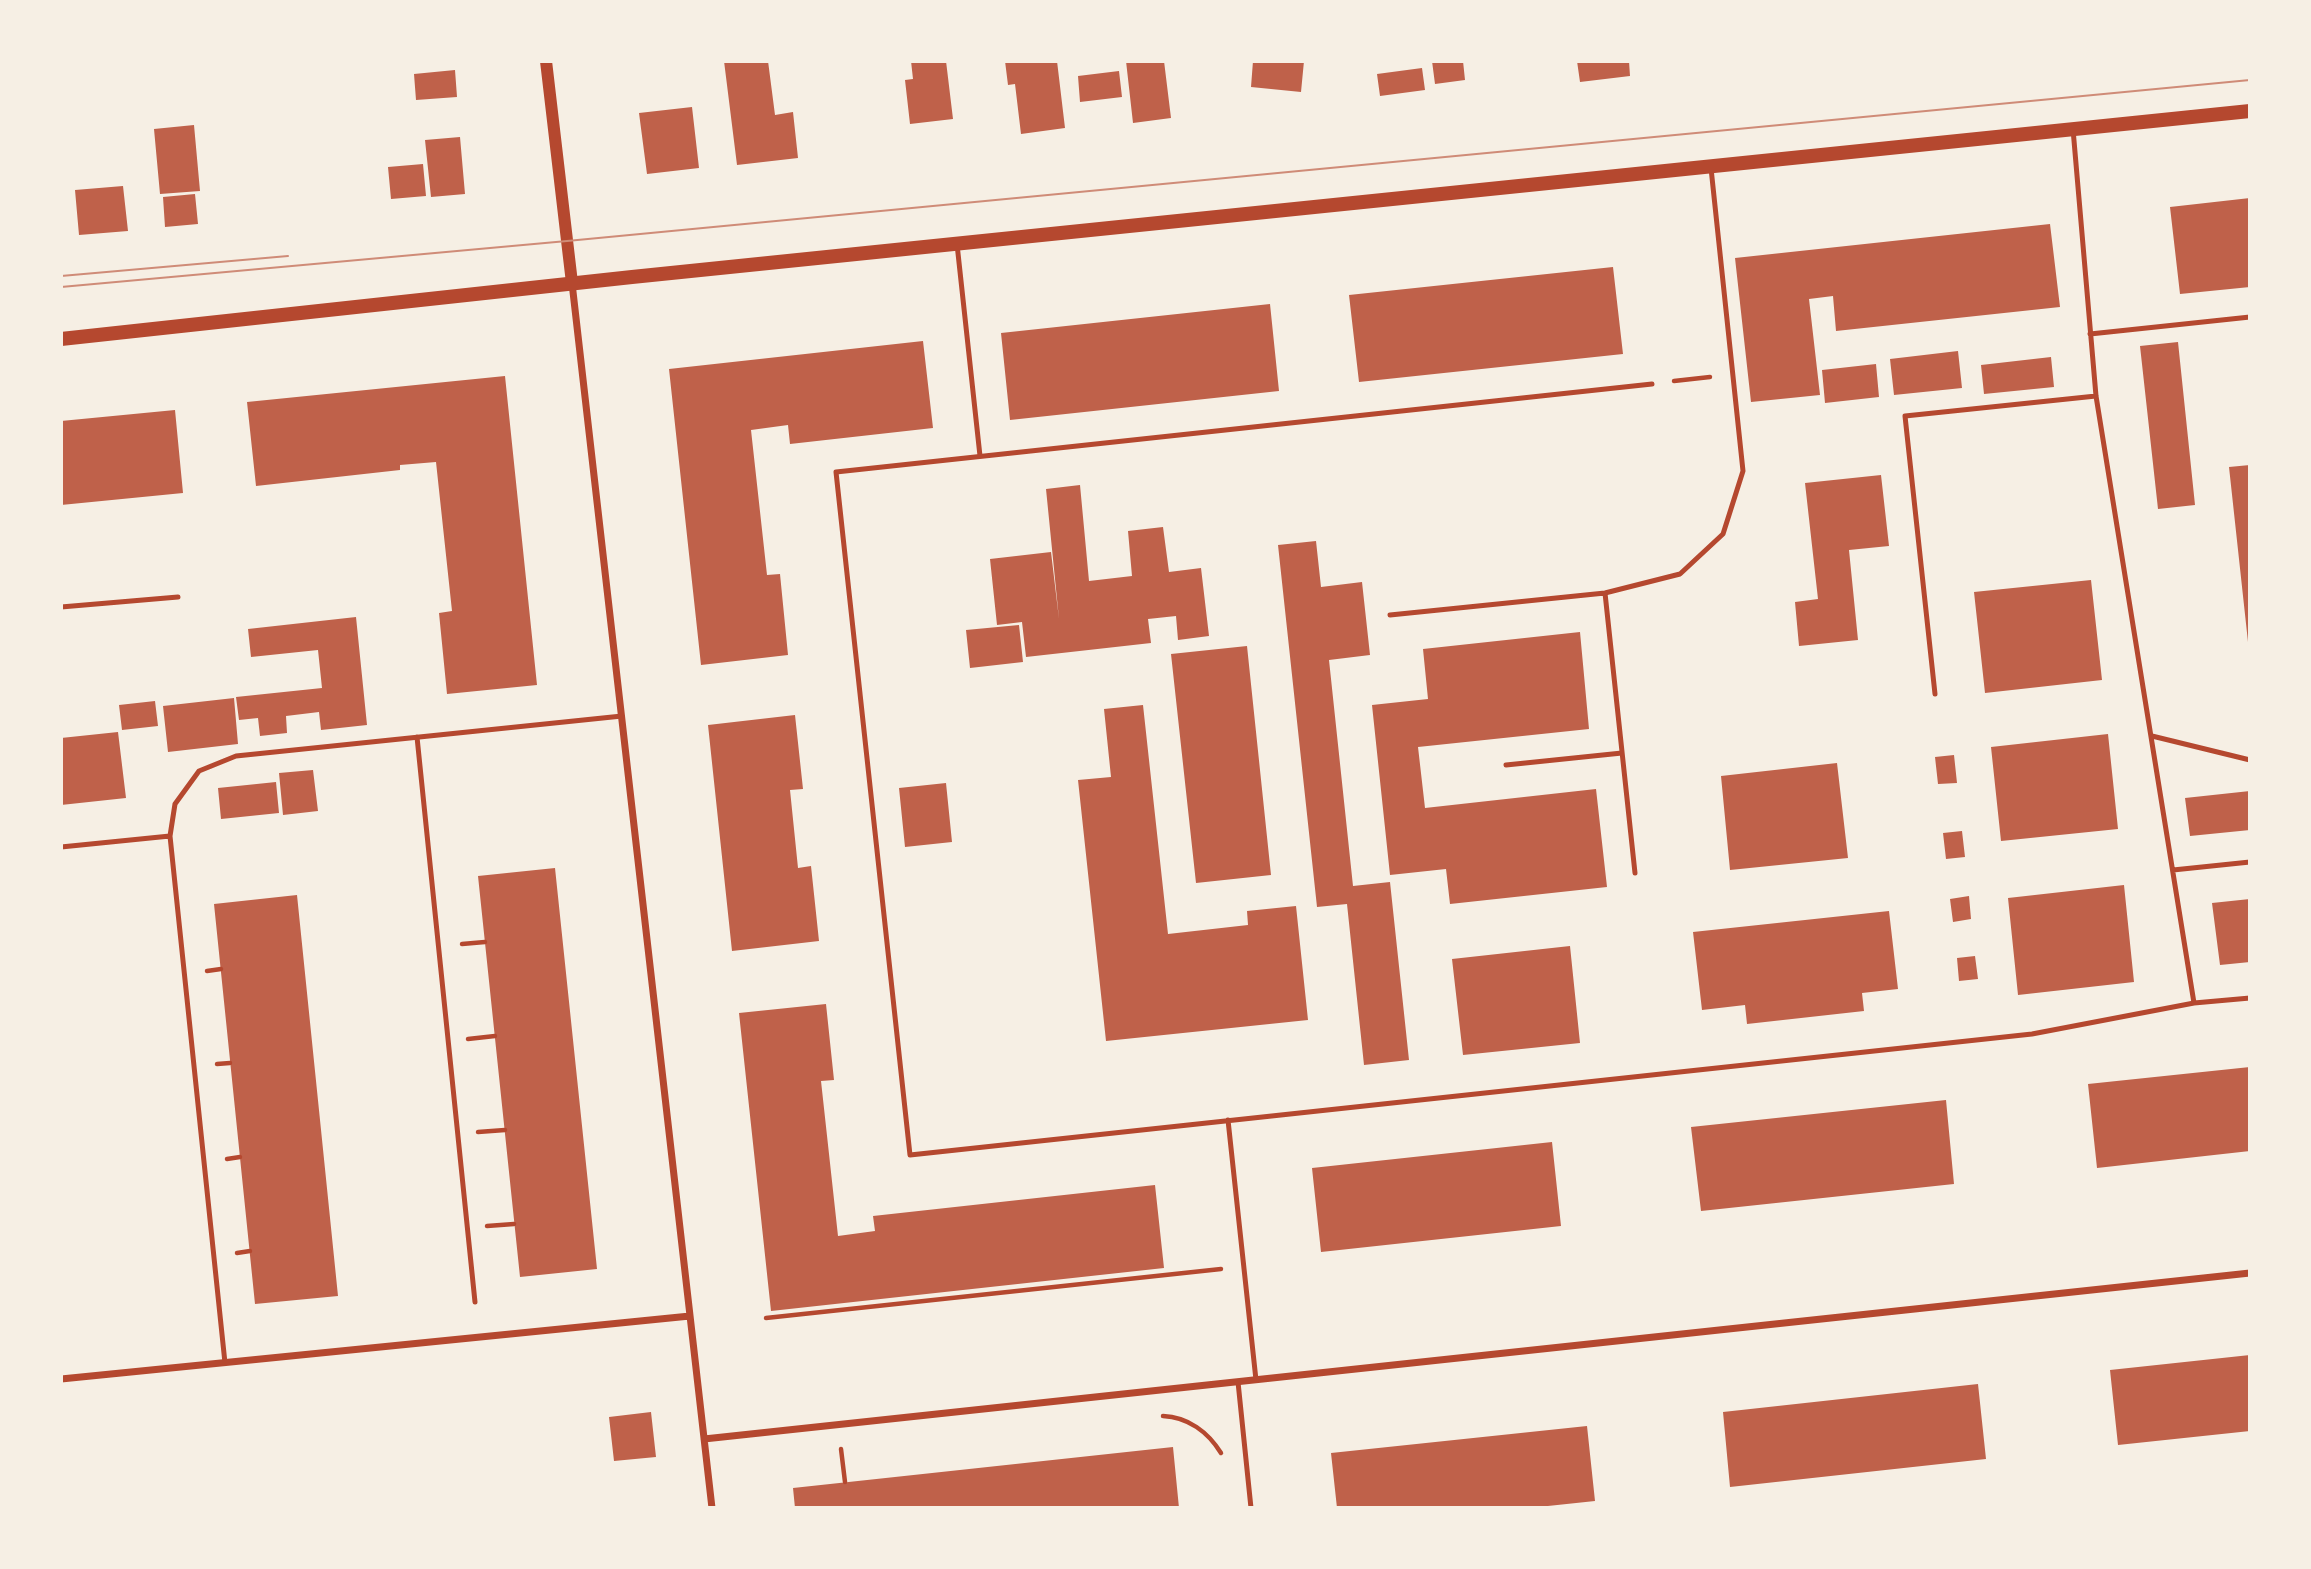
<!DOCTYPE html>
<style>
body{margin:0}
#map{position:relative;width:2311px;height:1569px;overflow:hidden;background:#f6efe4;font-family:"Sofia Sans Condensed",sans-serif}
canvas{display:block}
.frame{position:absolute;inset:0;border:63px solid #f6efe4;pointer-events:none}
</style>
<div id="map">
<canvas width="2311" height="1569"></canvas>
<div class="frame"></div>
</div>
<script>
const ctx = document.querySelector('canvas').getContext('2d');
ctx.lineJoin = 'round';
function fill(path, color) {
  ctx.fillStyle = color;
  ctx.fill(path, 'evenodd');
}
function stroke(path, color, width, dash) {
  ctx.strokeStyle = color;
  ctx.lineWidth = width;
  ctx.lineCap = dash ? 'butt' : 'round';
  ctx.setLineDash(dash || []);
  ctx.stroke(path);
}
const building = new Path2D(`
 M724,61h44l7,54 18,-3 5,46 -61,7z
 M911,61h35l7,58 -43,5 -5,-44 8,-1z
 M1005,61h52l8,67 -44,6 -6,-50 -7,1z
 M1126,61h38l7,57 -38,5z
 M1253,61h51l-3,31 -50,-5z
 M1432,61h31l2,19 -30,4z
 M1577,61h52l1,15 -50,6z
 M1422,68l3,22 -45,6 -3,-22z
 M455,70l2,27 -41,3 -2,-26z
 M1119,71l3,26 -42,5 -2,-26z
 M692,107l7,61 -52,6 -8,-61z
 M194,125l6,66 -40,3 -6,-65z
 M460,137l5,57 -34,3 -6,-57z
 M423,164l3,32 -35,3 -3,-32z
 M123,186l5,45 -49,4 -4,-45z
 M195,194l3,30 -33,3 -2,-30z
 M2250,198v89l-70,7 -10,-87z
 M2050,224l10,83 -224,24 -3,-35 -24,3 11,96 -69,7 -16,-144z
 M1613,267l10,87 -264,28 -10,-87z
 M1270,304l9,87 -269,29 -9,-87z
 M923,341l10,87 -143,16 -2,-19 -37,5 16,145 13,-1 8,81 -87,10 -32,-296z
 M2178,342l17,163 -37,4 -18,-163z
 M1958,351l4,37 -68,7 -4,-36z
 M2051,357l3,30 -70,7 -3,-29z
 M1876,364l3,33 -54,6 -3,-33z
 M505,376l32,309 -90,9 -8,-81 13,-2 -16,-149 -36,3v5l-144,16 -9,-84z
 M175,410l8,83 -122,12v-84z
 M2250,465v177h-2l-19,-175z
 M1881,475l8,71 -40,4 9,90 -59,6 -4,-44 23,-3 -13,-116z
 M1080,485l9,96 43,-5 -4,-45 35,-4 6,45 32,-4 8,68 -31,4 -2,-24 -28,3 3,24 -125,14 -4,-35 -25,3 -7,-66 61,-7 8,67 -13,-130z
 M1316,541l5,46 41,-5 8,73 -41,5 24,226 37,-4 19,178 -45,5 -17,-161 -30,3 -39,-362z
 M2091,580l11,100 -117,13 -11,-101z
 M356,617l11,108 -46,5 -2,-18 -33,4 1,17 -27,3 -2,-18 -19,2 -3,-23 86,-9 -4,-38 -67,7 -3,-28z
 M1019,625l4,37 -53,6 -4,-38z
 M1580,632l9,97 -171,18 7,61 171,-19 11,98 -157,17 -4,-35 -56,6 -18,-170 56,-6 -5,-50z
 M1247,646l24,229 -75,8 -25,-229z
 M234,698l4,46 -70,8 -5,-46z
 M155,701l3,25 -36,4 -3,-25z
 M1143,705l25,229 80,-9 -1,-14 49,-5 12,114 -202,21 -28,-261 33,-3 -7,-68z
 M795,715l8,74 -13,1 8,78 13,-2 8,75 -87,10 -24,-226z
 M118,732l8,66 -65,7v-67z
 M2108,734l10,95 -117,12 -10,-94z
 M1954,755l3,28 -19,1 -3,-27z
 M1837,763l11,95 -118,12 -9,-94z
 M313,770l5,41 -35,4 -4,-42z
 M276,782l3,31 -58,6 -3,-31z
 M946,783l6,59 -47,5 -6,-59z
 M2250,791v39l-60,6 -5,-38z
 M1962,831l3,26 -19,2 -3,-26z
 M555,868l42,401 -77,8 -42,-401z
 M2124,885l10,97 -116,13 -10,-97z
 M297,895l41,401 -83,8 -41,-400z
 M1969,896l2,23 -18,3 -3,-23z
 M2250,899v63l-30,3 -8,-62z
 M1889,911l9,78 -36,4 2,18 -117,13 -2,-19 -43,5 -9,-78z
 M1570,946l10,97 -117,12 -11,-96z
 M1975,956l3,23 -19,2 -2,-23z
 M826,1004l8,76 -13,1 17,155 37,-5 -2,-15 282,-31 9,83 -393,43 -32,-298z
 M2250,1067v84l-153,17 -9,-84z
 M1946,1100l8,84 -253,27 -10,-84z
 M1552,1142l9,84 -240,26 -9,-84z
 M2250,1355v76l-132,14 -8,-75z
 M1978,1384l8,75 -256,28 -7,-75z
 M651,1412l5,45 -42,4 -5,-44z
 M1587,1426l8,75 -66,7h-192l-6,-55z
 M1173,1447l6,61h-384l-2,-20z`);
const path = new Path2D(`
 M1674,381l36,-4
 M462,944l23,-2
 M207,971l14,-2
 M468,1039l27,-3
 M217,1064l13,-1
 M478,1132l27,-2
 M227,1159l13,-2
 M487,1226l27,-2
 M237,1253l13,-2
 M766,1318l455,-49
 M1163,1416c25,1 45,16 58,37
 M841,1449l4,33`);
const service = new Path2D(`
 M2073,129l23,267 98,607
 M957,244l23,212
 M2090,334l160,-17
 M1652,384l-816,88 74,683 1122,-121 162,-31 56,-5
 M1605,593l30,280
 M61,607l117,-10
 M1390,615l215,-22 75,-19 43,-40 20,-63 -32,-303
 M1935,694l-30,-278 191,-20
 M2152,736l98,24
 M417,737l58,565
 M1506,765l116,-12
 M61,847l109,-11
 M2173,870l77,-8
 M1228,1120l28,260
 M225,1363l-55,-527 5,-32 24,-33 37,-15 386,-40
 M1238,1382l13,126`);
const minor = new Path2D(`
 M572,283l140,1225
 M61,1379l629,-63
 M704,1439l1546,-166`);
const tertiary = new Path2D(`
 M546,61l26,222`);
const secondary = new Path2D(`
 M61,339l571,-62 1618,-166`);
const tram = new Path2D(`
 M61,276l227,-20
 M61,287l506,-46 1683,-161`);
fill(building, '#bf614a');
stroke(path, '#b5482f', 4.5);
stroke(service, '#b5482f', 5);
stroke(minor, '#b5482f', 7);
stroke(tertiary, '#b5482f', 12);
stroke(secondary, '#b5482f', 14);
stroke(tram, '#cf8b77', 2);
</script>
